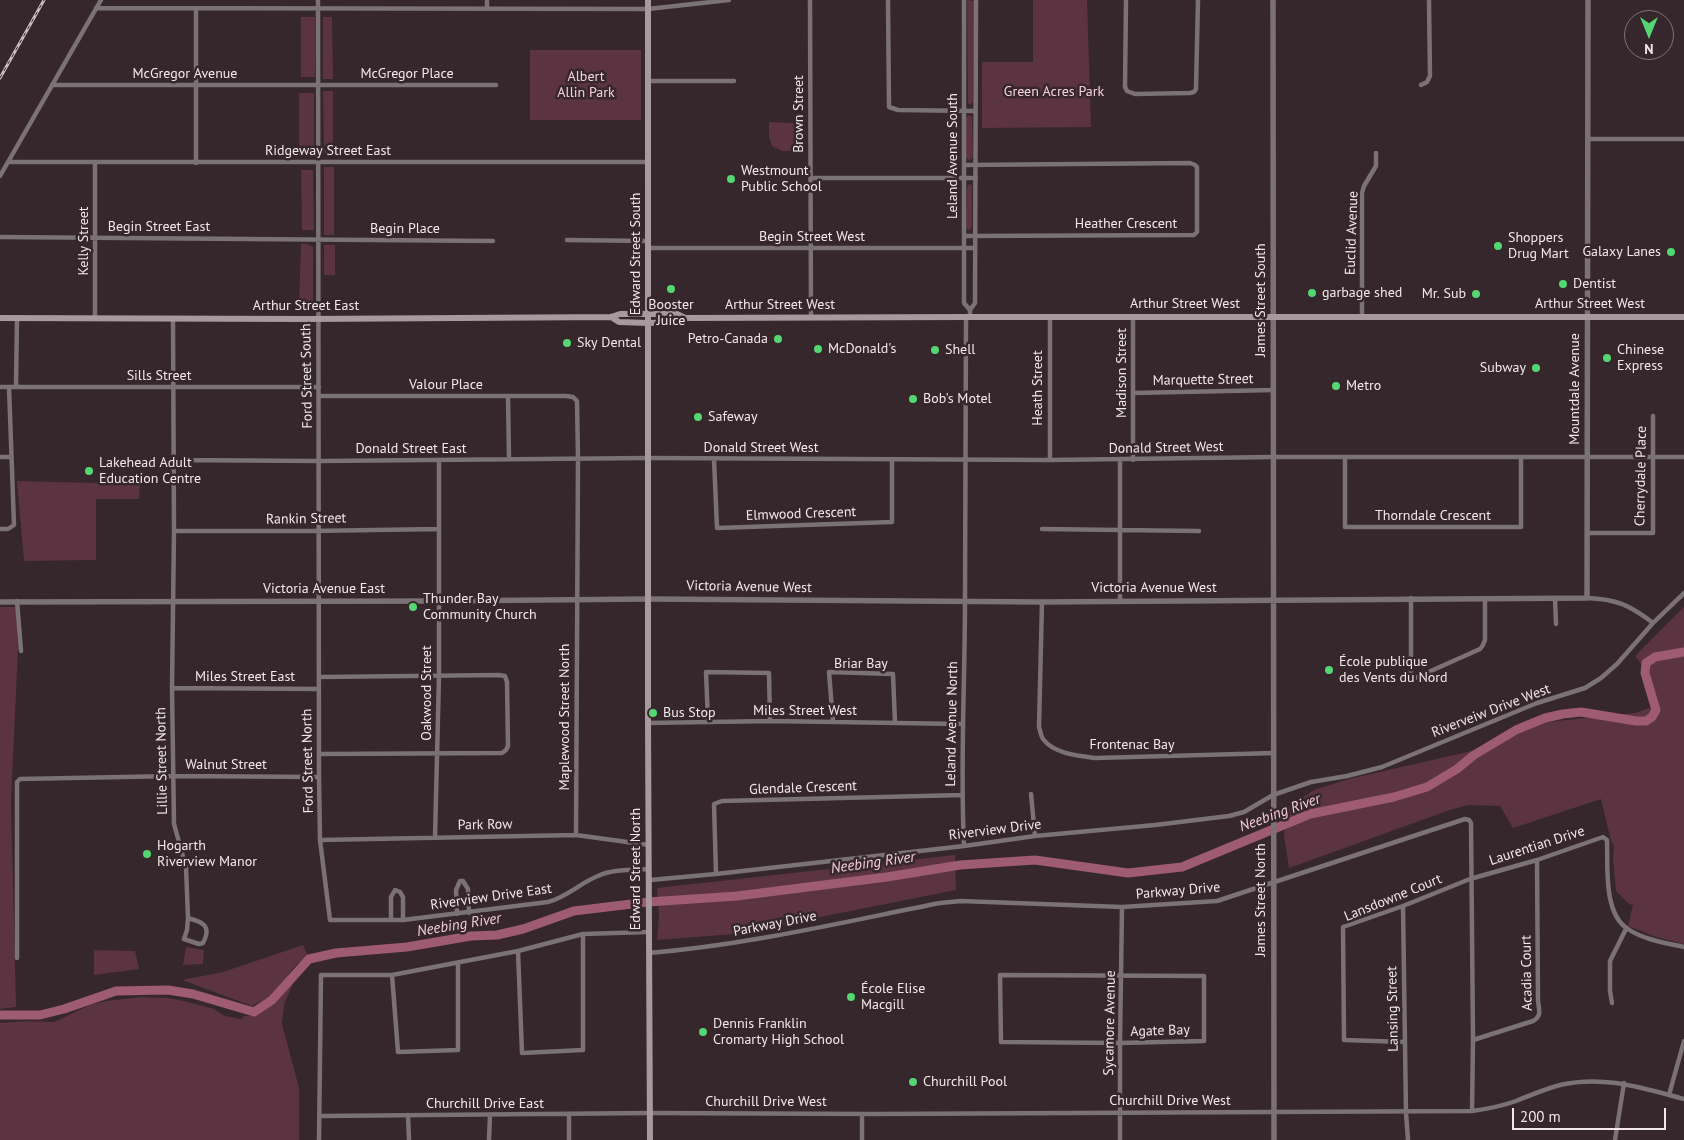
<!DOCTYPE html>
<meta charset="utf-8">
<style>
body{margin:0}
#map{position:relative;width:1684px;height:1140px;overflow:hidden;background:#35272b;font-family:"PT Sans",sans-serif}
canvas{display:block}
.north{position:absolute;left:1624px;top:10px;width:50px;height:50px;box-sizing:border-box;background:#35272b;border:1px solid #807477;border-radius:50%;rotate:180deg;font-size:14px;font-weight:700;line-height:20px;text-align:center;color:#f1e8ea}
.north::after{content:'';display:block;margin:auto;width:18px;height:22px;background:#54d672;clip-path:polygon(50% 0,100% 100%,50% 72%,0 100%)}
.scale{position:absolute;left:1512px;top:1108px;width:154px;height:22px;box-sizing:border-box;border:2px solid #f1e8ea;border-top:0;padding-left:6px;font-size:15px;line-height:18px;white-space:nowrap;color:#f1e8ea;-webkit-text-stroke:4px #35272b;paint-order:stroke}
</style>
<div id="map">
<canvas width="1684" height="1140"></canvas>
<div class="north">N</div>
<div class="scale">200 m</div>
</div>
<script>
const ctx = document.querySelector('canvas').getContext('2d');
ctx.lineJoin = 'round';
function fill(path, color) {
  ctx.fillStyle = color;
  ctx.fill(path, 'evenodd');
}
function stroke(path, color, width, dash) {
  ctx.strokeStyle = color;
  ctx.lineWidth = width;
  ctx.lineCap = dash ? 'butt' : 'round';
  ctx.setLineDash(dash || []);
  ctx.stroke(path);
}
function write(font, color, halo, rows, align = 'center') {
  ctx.font = font + ' "PT Sans",sans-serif';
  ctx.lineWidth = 5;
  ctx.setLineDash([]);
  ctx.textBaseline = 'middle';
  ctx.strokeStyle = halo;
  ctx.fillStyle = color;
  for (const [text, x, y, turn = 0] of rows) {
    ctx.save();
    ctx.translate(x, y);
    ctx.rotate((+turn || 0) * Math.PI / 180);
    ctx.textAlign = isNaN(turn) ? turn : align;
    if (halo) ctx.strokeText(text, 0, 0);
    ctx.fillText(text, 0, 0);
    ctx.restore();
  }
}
const green = new Path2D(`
 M967,0l7,1 -1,101 -3,3 -2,-2z
 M1033,0h54l4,127 -109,1v-66h51z
 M301,17h14v60h-14z
 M323,17h9l1,62h-10z
 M530,50h111v70h-111z
 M323,91h10v62h-9z
 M299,93h15v61h-15z
 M970,115l2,2 1,38 -1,4 -3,1 -3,-2v-41z
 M769,122l23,1 5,4 -1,24h-14l-10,-5 -3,-9z
 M324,167h10v68h-10z
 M301,170h12l1,60h-12z
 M968,184l4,1v42l-2,4 -4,-3 1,-40z
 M301,244h6l6,3v59h-14z
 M324,245h11v30h-11z
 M17,481l123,3 -1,15h-43v61l-72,1z
 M0,607h16l2,42 -7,153 5,205 -16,2z
 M1684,607v337l-28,-7 -28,-11 5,-21 -4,-1 -13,-13 -3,-32 1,-13 -3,-5 -10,-42 -88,29 -13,-22 -32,-1 -18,5 -161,58 -5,-33 5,-28 25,-17 35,-11 140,-32 58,-25 88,-9 19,-7v-12l-4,-9 -1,-11 -14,-18z
 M955,855l1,35 -221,44 -78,6 2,-24 -2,-28z
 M303,945l5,11 -12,9 -24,30 -20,11 -70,-26 41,-8z
 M186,947l18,3 -1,14 -20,1z
 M94,950l41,1 4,18 -45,6z
 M294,976l-1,8 -9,20 -2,20 17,64v52h-299v-117l27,-2 27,1 36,-17 16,-4 35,-4 27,1 16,3 30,8 11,7 16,3 3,-3h10v-4l18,-12z`);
const river = new Path2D(`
 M0,1015h40l24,-6 52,-18 52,-1 25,4 61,18 18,-12 37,-41 27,-6 71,-6 64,-11 26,-1 26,-6 51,-18 74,-9 89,-6 150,-19 73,-12 75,-5 93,13 54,-6 128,-53 84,-17 33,-10 30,-18 17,-14 42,-25 29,-12 18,-4 18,-2 55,9h10l6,-4 4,-7 -11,-37 1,-10 9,-6 29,-5`);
const minor = new Path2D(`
 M318,0l1,777 1,63 10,80h73l145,-18c19,-5 32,-19 50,-26 15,-7 34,-6 51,-7
 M487,0v9
 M810,0l1,318
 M888,0l1,107 9,3 77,1
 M964,0v303l6,7
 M1126,0l-1,87 2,4 8,3 55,-1 4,-1 2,-3 2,-89
 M96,8l552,1 81,-9
 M196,9v154
 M648,81h86
 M52,85h444
 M1421,85l6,-3 3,-6 -1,-76
 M1588,139h96
 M8,162h640
 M95,163v155
 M964,165l226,-2 5,2 2,2v65l-3,3 -230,1
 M0,176l101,-176
 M811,178h165
 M0,237l493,4
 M567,240l81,1
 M648,248h327
 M1362,316v-123l2,-7 12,-20v-13
 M970,317v-7l5,-7 1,-303
 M1050,317v143
 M1133,317v143
 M173,318l1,213 -2,157 2,136 12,43 2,51c15,4 24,8 15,25l-4,1 -15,-5 3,-9 1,-12
 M0,387h319
 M16,387l1,-69
 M1133,393l141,-3
 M319,396h247l7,1 4,4 1,57 -2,377
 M508,396l1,63
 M0,457h11
 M1345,457v70h176v-70
 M714,459l3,69 175,-6v-62
 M173,460l146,1 329,-3 402,2 223,-3h411
 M0,529h8l6,-4 -5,-138
 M1042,529l157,2
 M174,531h137l127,-2
 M1587,533h66v-117
 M1411,598v78l2,3 67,-30 3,-4 2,-5v-42
 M1555,598l1,26
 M1587,598c29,1 43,7 66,25
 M17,601l4,50
 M1120,601v-141
 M1042,602l-3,125c1,3 2,9 4,12 11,15 36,17 53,19l178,-5
 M319,677l180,-2 6,1 2,6 1,64 -2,4 -4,3 -183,1
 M172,688l147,1
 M708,722l-2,-50 63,1 1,48
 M833,722l-4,-50 64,2 2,49
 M648,723l122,-2 192,3
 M1031,794l4,42
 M435,837l4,-161v-216
 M320,840l256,-5 73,10
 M964,846c-4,-82 1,-164 1,-246 1,-94 0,-189 1,-283
 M716,874l-2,-70 8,-3 240,-6
 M650,880l66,-6 248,-28 71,-10 120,-11 74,-9 15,-4 29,-17 38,-13 36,-6 35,-9 155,-64 48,-15 16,-10 16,-14 36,-41 31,-30
 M1403,906l3,207 2,27
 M457,914l-1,-24 4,-9h3l5,8 1,24
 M391,920v-23l4,-7 5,2 3,5v23
 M518,951l4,102 61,-3v-116
 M649,953c98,-8 194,-31 291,-50l21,-2 161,6 95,-6 248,-82 4,1 2,3 2,217 -1,71
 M17,958v-176l3,-3 154,-3 145,1
 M392,975l6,77 60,-2v-87
 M1000,975l204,1v65l-84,2 -119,-1z
 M1612,1003l-2,-12v-30l16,-32
 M1473,1040l60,-19c9,-5 6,-11 5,-20l-1,-141
 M1405,1042l-61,-2 -1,-113 60,-21 67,-27 67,-19 66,-23 4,3c1,25 -4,74 21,89 16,11 38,14 56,18
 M1669,1095l15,-54
 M862,1114v26
 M408,1115l1,25
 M320,1116l330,-3 224,1 598,-3c15,-2 30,-5 44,-10 15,-6 29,-12 44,-16 44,-10 82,3 124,14
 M319,1140l2,-165h71l126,-24 65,-17 66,-2
 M489,1140l1,-25
 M569,1140v-26
 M1120,1140v-97l2,-136
 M1615,1140l9,-57`);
const tertiary = new Path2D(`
 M1273,0l1,1140
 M0,602l439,-1 210,-2 393,3 545,-4 1,-598`);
const secondary = new Path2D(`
 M648,0v723l2,417
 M611,317l8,5 29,1 31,-1 6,-4 281,-1h718
 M0,318l307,1 304,-2 9,-3h57l8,4`);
const rail = new Path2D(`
 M0,78l44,-78`);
const markers = [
 [731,179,5,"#54d672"],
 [1498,246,5,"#54d672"],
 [1671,252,5,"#54d672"],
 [1563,284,5,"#54d672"],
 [671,289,5,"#54d672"],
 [1312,293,5,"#54d672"],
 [1476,294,5,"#54d672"],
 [778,339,5,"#54d672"],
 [567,343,5,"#54d672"],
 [818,349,5,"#54d672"],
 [935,350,5,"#54d672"],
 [1607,358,5,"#54d672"],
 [1536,368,5,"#54d672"],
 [1336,386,5,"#54d672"],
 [913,399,5,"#54d672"],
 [698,417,5,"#54d672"],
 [89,471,5,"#54d672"],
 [413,607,5,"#54d672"],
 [1329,670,5,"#54d672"],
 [653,713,5,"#54d672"],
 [147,854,5,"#54d672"],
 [851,997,5,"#54d672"],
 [703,1032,5,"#54d672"],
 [913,1082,5,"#54d672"]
];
const streetNames = [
 ["McGregor Avenue",185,74],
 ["McGregor Place",407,74],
 ["Brown Street",799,114,-90],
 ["Ridgeway Street East",328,151],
 ["Leland Avenue South",953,156,-90],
 ["Heather Crescent",1126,224],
 ["Begin Street East",159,227],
 ["Begin Place",405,229],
 ["Euclid Avenue",1352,233,-88],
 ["Begin Street West",812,237],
 ["Kelly Street",84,241,-90],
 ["Edward Street South",636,254,-90],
 ["James Street South",1261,300,-90],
 ["Arthur Street West",1185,304],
 ["Arthur Street West",1590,304],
 ["Arthur Street West",780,305],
 ["Arthur Street East",306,306],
 ["Madison Street",1122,373,-90],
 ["Sills Street",159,376],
 ["Ford Street South",307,376,-91],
 ["Marquette Street",1203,380,-1],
 ["Valour Place",446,385],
 ["Heath Street",1038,388,-90],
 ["Mountdale Avenue",1575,389,-90],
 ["Donald Street West",761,448],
 ["Donald Street West",1166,448,-1],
 ["Donald Street East",411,449],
 ["Cherrydale Place",1641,476,-89],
 ["Elmwood Crescent",801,514,-2],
 ["Thorndale Crescent",1433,516],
 ["Rankin Street",306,519,-1],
 ["Victoria Avenue West",749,587,1],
 ["Victoria Avenue West",1154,588],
 ["Victoria Avenue East",324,589],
 ["Briar Bay",861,664],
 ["Miles Street East",245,677],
 ["Oakwood Street",427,693,-90],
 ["Miles Street West",805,711],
 ["Riverveiw Drive West",1491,711,-21],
 ["Maplewood Street North",565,717,-90],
 ["Leland Avenue North",952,724,-89],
 ["Frontenac Bay",1132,745],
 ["Lillie Street North",162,761,-91],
 ["Ford Street North",308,761,-91],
 ["Walnut Street",226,765],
 ["Glendale Crescent",803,788,-2],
 ["Park Row",485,825,-1],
 ["Riverview Drive",995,830,-7],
 ["Laurentian Drive",1537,846,-18],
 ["Edward Street North",636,869,-90],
 ["Parkway Drive",1178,891,-5],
 ["Riverview Drive East",491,897,-8],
 ["Lansdowne Court",1393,898,-22],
 ["James Street North",1261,900,-90],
 ["Parkway Drive",775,924,-11],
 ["Acadia Court",1527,973,-91],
 ["Lansing Street",1393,1009,-91],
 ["Sycamore Avenue",1110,1023,-89],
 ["Agate Bay",1160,1031,-2],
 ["Churchill Drive West",1170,1101],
 ["Churchill Drive West",766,1102],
 ["Churchill Drive East",485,1104]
];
const parkNames = [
 ["Albert",586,77],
 ["Allin Park",586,93],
 ["Green Acres Park",1054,92]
];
const poiNames = [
 ["Westmount",741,171],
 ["Public School",741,187],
 ["Shoppers",1508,238],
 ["Drug Mart",1508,254],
 ["Galaxy Lanes",1661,252,"right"],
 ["Dentist",1573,284],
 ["garbage shed",1322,293],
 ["Mr. Sub",1466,294,"right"],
 ["Booster",671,305,"center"],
 ["Juice",671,321,"center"],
 ["Petro-Canada",768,339,"right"],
 ["Sky Dental",577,343],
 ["McDonald's",828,349],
 ["Shell",945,350],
 ["Chinese",1617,350],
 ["Express",1617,366],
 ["Subway",1526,368,"right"],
 ["Metro",1346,386],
 ["Bob's Motel",923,399],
 ["Safeway",708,417],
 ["Lakehead Adult",99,463],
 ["Education Centre",99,479],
 ["Thunder Bay",423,599],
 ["Community Church",423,615],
 ["École publique",1339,662],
 ["des Vents du Nord",1339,678],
 ["Bus Stop",663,713],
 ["Hogarth",157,846],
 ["Riverview Manor",157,862],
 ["École Elise",861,989],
 ["Macgill",861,1005],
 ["Dennis Franklin",713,1024],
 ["Cromarty High School",713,1040],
 ["Churchill Pool",923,1082]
];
const waterNames = [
 ["Neebing River",1280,813,-20],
 ["Neebing River",873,863,-8],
 ["Neebing River",459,925,-9]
];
fill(green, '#5b3341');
stroke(river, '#9e5b72', 9);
stroke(minor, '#7a7274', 4.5);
stroke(tertiary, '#7a7274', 5.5);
stroke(secondary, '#a69a9e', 6);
stroke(rail, '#c9bfc1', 3);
stroke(rail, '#35272b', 1, [4]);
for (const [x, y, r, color] of markers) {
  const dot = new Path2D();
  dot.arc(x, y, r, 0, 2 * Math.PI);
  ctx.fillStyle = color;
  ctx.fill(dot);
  stroke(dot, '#35272b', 2);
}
write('14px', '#f1e8ea', '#35272b', streetNames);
write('14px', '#fad1dd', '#35272b', parkNames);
write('14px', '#f1e8ea', '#35272b', poiNames, 'left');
write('italic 15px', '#f6cdd9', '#35272b', waterNames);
</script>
